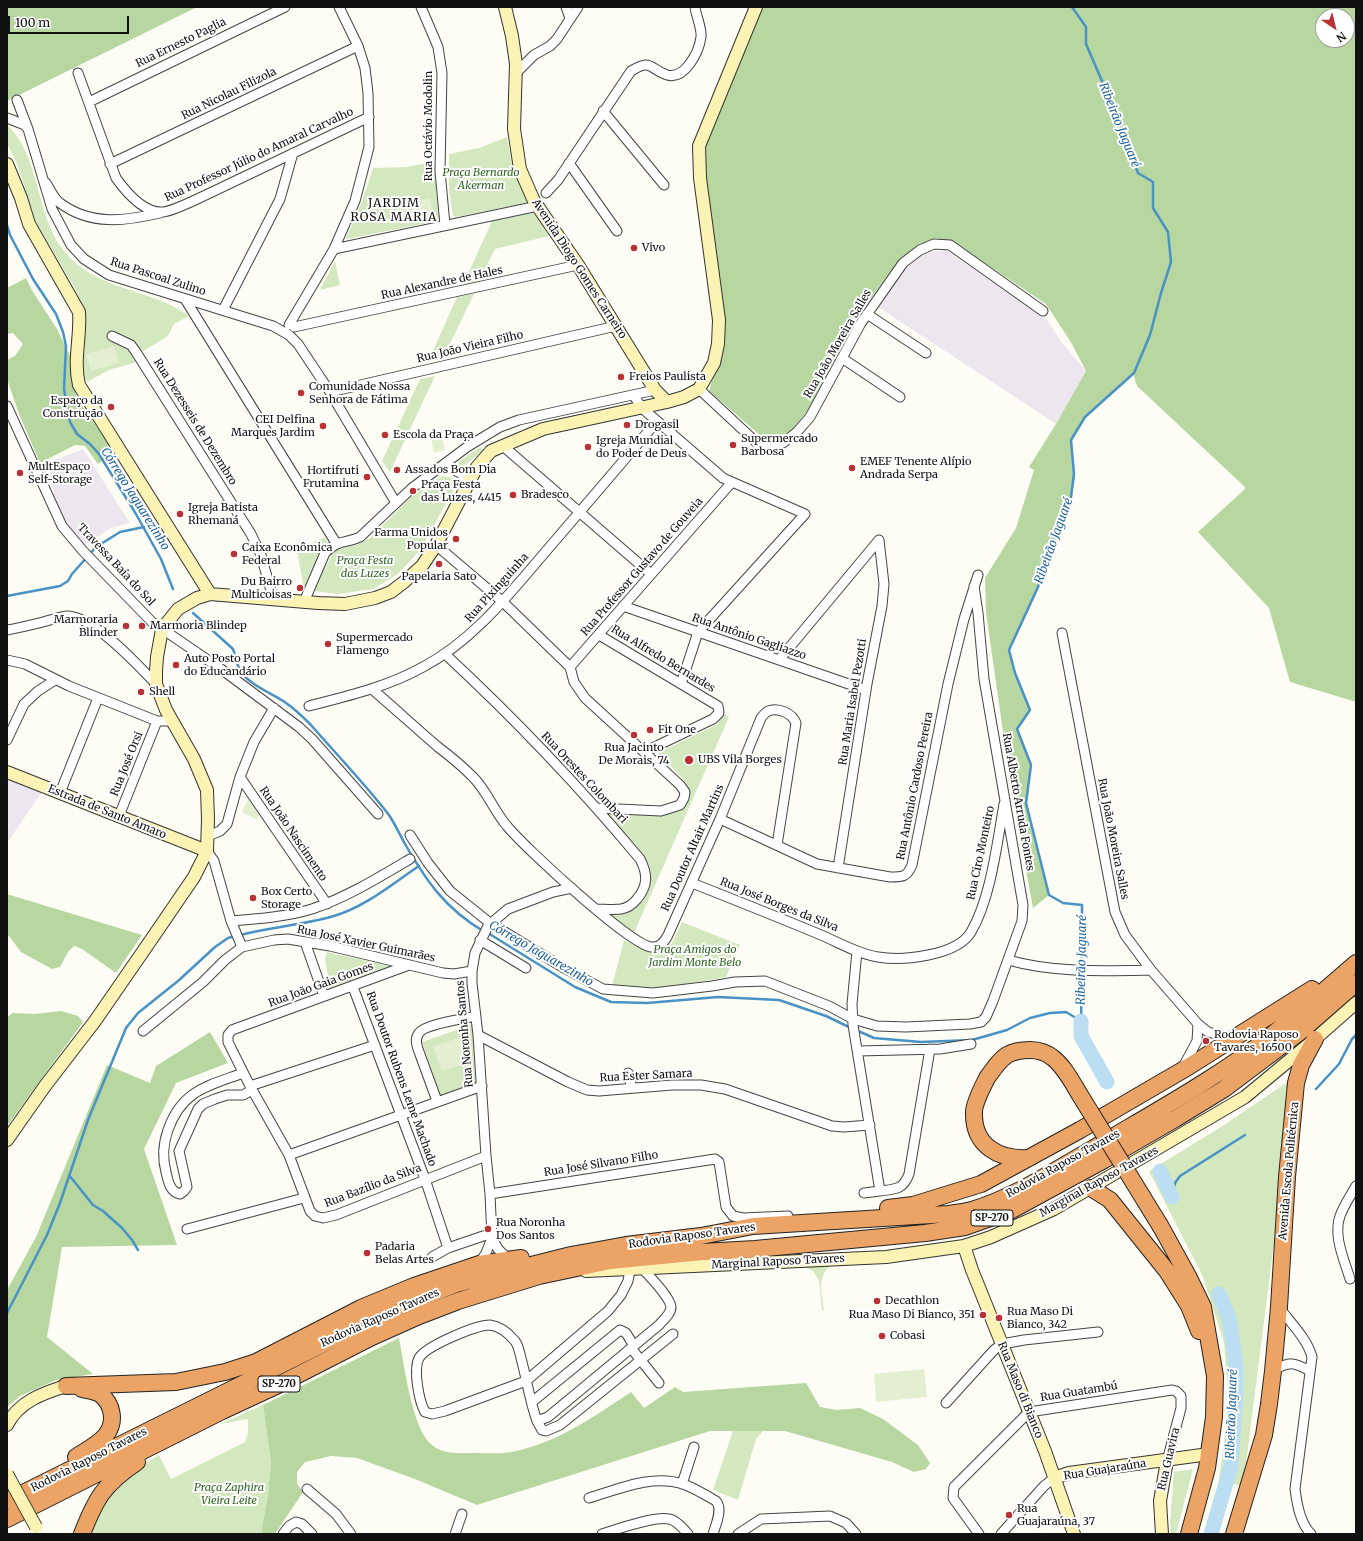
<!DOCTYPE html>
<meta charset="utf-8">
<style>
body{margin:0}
#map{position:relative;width:1363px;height:1541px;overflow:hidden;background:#fefdf5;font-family:Merriweather,serif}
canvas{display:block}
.frame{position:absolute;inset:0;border:8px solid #111;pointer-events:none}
.north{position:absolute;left:1315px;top:8px;width:40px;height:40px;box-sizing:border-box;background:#fff;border:1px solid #a0a0a0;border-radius:50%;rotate:145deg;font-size:11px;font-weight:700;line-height:16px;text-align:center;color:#111}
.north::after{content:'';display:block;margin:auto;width:14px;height:18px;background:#b93035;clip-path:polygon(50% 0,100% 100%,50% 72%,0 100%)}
.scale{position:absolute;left:8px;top:16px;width:121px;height:18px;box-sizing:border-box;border:2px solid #111;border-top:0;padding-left:5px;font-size:12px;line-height:14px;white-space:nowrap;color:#111;-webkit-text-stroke:3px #fff;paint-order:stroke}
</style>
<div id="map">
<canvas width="1363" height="1541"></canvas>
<div class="frame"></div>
<div class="north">N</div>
<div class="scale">100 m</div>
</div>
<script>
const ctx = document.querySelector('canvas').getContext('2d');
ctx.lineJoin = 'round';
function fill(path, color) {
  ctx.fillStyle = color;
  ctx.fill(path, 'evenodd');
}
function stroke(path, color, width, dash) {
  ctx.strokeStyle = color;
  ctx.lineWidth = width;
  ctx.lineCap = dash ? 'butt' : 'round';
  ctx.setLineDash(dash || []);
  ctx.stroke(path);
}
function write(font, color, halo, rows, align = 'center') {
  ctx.font = font + ' Merriweather,serif';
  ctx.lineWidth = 4;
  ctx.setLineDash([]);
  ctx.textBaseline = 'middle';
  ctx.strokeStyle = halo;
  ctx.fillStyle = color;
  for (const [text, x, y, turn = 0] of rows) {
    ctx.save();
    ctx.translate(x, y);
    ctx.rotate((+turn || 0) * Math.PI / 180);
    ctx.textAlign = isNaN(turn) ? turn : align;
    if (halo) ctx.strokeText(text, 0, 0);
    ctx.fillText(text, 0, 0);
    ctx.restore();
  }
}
const industrial = new Path2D(`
 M946,250l101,70 15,23 24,28 -30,53 -178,-117 25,-36 20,-17z
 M83,449l47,74 -19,5 -28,18 -11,-13 -18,-31v-11l-12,-26z
 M7,779l35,13 -35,51z`);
const green = new Path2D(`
 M7,125c34,31 27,88 57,126 31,40 87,37 125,65l-15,8 -6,12 -26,16 -8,11 -25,7 -22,12 -4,-10 2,-49 -2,-17 -9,-19 -40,-69 -14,-46 -6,-15 -7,-13z
 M507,137l5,28 17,36 -3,2 -70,14 -3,-1 -4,-26v-36l30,-6z
 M434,162l5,56 -2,3 -90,18 -1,-1c11,-23 20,-46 27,-70l33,-1z
 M532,213l4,2 13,21 -54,13 -16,32 -16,4 29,-64z
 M335,261l5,24 -20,5z
 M474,294l-31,64 -15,4 29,-65z
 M435,376l-45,96 -8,-11 38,-82z
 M481,447l2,3 -15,13 -7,4 -4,-2 2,-4z
 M442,476l7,1 7,4 1,3 -37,66 -22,24 -25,15 -35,5 -24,-3 5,-13 16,-28 21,-5 14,-7 42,-42 16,-12z
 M325,537l3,7 -16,25 -8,20 -7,-39z
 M724,714l5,3 -96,218 -29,-22c14,3 24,1 35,-8 4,-4 6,-8 8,-13 3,-7 5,-17 3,-24 -3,-14 -34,-44 -45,-56l76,-3 6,-6 3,-12 -6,-11 -26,-27 60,-29z
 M682,922l58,23 -14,32 -67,12 -47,-3 12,-46 13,7 22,6 11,-6z
 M327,952l66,15 -62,25 -6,-32z
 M473,1024l6,58 -38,15 -19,-55z
 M1295,1077l-52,410 -24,-8 10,-73 -5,-64 -21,-65 -54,-106 72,-44z
 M831,1265c-15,13 -9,28 -7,45l-2,1 -3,-30 -6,-10 -8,-4z
 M263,1405l8,58 -3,30 -7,41 -36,-1 -139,1 7,-20 38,-42 28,-17 12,24 74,-37 3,-9v-14l-28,5z
 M733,1431h30l-7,8 -18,61 -25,-10z
 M1193,1469l-17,65h-5l-1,-12 4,-50z`);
const forest = new Path2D(`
 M7,7h190l-190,94z
 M762,7h594v695l-66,-20 -21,-74 -71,-76 48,-44 -109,-102 -4,-13 -48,44 -14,23 3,34 -3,23 -10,23 -23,67 -29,63 6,23 15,37 -13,19 14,36 -5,38 23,92 -16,13 -21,-113 -26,-183 -1,-34 31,-50 18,-58 -5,-3 27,-43 30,-53 -14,-27 -26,-40 -91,-61 -19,-5 -19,8 -22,19 -32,44 -51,96 -20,25 -24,12 -59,-51 14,-47 -21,-189 9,-25zM1323,16h24v24h-24z
 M26,278l7,14 24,37 14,29 5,39 38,55 -16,12 -13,-18 -10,-1 -35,18 -21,-49 -12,-35v-19l8,-4 8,-12 -10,-11 -6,1v-46z
 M7,894l135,41 -26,38 -34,-24 -8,-3 -6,6 -8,15 -8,2 -31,-17 -12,-16 -2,-1z
 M61,1011l17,5 5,6 -76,104v-109l6,-4 22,1z
 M210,1032l18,31 -52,20 -32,66 33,96 -115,2 -15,90 46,37 -37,6 -36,16 -13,11v-117l29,-53 71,-172 43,18 6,-17z
 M399,1338c5,25 13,92 33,107 12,10 28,8 43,8 12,0 25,1 37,-1 45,-9 81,-35 119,-60l13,16 31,-21 8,5 123,-9 14,24 17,3 23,-2 23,11 35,26 12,18 -4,6 -12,3 -22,-10 -107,-31h-75l-233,74 -62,-26 -58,-21 -26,-2 -26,6 -8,10v12l6,8 -28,42h-14l7,-41 3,-30 -8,-58z`);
const pitch = new Path2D(`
 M430,198l4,18 -35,7 -3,-18z
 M114,346l5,17 -28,8 -5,-17z
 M441,431l4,19 -11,3 -4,-19z
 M250,796l11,16 -4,8 -15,-8z
 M466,1036l8,25 -32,10 -9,-25z
 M924,1369l3,28 -51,5 -2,-28z`);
const stream = new Path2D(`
 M1072,7l14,20v17l29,67 23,62 15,9v26l15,24 3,30 -10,31 -11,42 -16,38 -49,44 -14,23 3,34 -3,23 -10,23 -23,67 -29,63 6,23 15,37 -13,19 14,36 -5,38 23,92 14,8 19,2v63
 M7,225l3,10 23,44 23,35 7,18 3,14 -2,43 6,33 7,12 13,10 9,10 37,60 25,45 12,30
 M7,596l53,-10 8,-5 4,-7 24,-27 24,-15 24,-5
 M193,613l40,36c3,8 4,17 8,23 9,13 32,22 45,31 9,6 17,14 25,22 26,30 54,59 78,90 6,9 11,20 16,29 22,38 40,64 78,87
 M488,933l87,54 36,15 36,1 71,-6 61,3 47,16 25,12
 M240,935c31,-8 63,-10 94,-19 31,-9 58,-32 85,-50
 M856,1030l18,8 47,4 51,-2 35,-10 23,-12 20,-5 16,-1 15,9 1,-48
 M1316,1089l23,-25 13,-25 4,-4
 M69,1175l24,30 10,6 19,17 10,12 6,10
 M1172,1197l3,-14 5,-7 65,-41
 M7,1313l40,-78 13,-32 28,-83 38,-92 12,-15 40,-32 37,-34 13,-9 7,-2`);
const river = new Path2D(`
 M1081,1021v15l26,46
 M1160,1171l12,26
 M1211,1534l20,-68 5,-72v-28l-3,-23 -4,-25 -10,-24`);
const street = new Path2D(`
 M421,7l17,40 4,26 -2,98 5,54
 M566,7l4,11
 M78,73l38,105c10,14 28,35 47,34 11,-1 36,-14 47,-19l159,-76
 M516,73l18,-18 16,-9 7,-7 21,-32
 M17,100l11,29
 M89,102l196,-95
 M603,111l61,74
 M7,118l18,7 3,4 24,80 19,36 13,14 25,16 164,51 16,9 9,9 32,48 66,111
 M569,163l48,68
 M110,164l248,-118
 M46,183c4,6 8,16 14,20 31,23 65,18 100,10
 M546,193l12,-13 73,-109c21,-13 18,-2 36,4 18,5 32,-23 34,-38 1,-9 -5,-21 -6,-30
 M334,249l204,-43
 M185,299l151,244
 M223,310l57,-111 13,-46
 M867,314l59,39
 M289,325l45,-76 21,-48 14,-54 -1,-54 -3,-25 -7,-22 -19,-39
 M294,327l284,-62
 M112,336l19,9 5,7 115,182 10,21 12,43
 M842,358l58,39
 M699,389l58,54 10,5 16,-5 14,-11 13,-15 51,-94 42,-60 17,-13 14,-6 16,1 93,66
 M330,392l286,-66
 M634,396l8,12 81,70 82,36 -107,118 -17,52
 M7,406l55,120 21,25 69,71 69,47 78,58 13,12 66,75
 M503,446l148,128
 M445,465l15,8 9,8
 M436,545l67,57 67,65
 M304,602l21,-49c13,-14 20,-9 35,-16l52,-49 55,-41 33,-20 19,-7 136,-30
 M623,606l243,84
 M7,630c12,-2 24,-5 36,-8 8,-2 16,-5 24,-6 25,-1 72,50 89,68
 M1062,633l53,279 10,23 26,35 47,54 10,8 25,7
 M599,635l119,71 1,7 -6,6 -69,33
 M445,654c69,64 134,132 195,205 8,15 8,27 -3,40 -4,5 -10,9 -16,10 -8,1 -17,0 -25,0
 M7,660l18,4 44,22 88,35h15
 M779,660l100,-120
 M570,667l4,15 11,16 95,87 5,7 -1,6 -4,7 -19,6 -64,-3
 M570,667l162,-185
 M372,689c22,19 44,39 66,58 12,9 24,19 35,30 14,14 21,34 34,49 16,20 125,121 145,121 8,1 13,-6 16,-12l52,-116 41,-101c2,-3 4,-5 7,-7 10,-4 24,2 28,12l-19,122
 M309,706c39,-10 78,-19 114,-39 51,-27 87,-74 124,-117 37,-43 74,-86 110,-129
 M7,740l17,-36 14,-13 17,-11
 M240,777l87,127
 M60,793l38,-95
 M119,816l38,-95
 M720,819l97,45 73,13c13,0 17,0 22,-12l36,-181 16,-65 14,-44
 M410,835l18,28 22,28 40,32 74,45 39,21 50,4 59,-7 23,-4 30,-1 64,25 24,13 24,7 29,1 64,-3 11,-2 5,-5 7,-16 29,-80 1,-16 -39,-226 -6,-66 -4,-27
 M208,836l12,-5 7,-7 13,-47 14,-35 20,-34
 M207,851l7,10 17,60 11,26
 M838,868l29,-184 15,-78 2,-22 -5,-44
 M692,883c43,17 86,34 129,52 19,8 37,19 57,22 24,4 79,-1 93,-25 20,-34 26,-89 33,-128
 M231,921c26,-2 55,-4 81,-12 35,-12 66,-31 98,-50
 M480,940l46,28
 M305,942l19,54
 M857,951l-5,53 1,21 27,166c15,-2 23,-1 29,-17l21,-125
 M1008,960c46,13 95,11 143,10
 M409,965l-177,65 -4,5v7l22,44 39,69 21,56 5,5 8,2 13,-3 150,-59
 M353,987l72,192 23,69
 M143,1031l60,-49 22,-22 17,-13 32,-7 14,-1 42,7 113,27 11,1 18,-3
 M478,1035l90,47 19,8 12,1 73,-6h29l24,4 107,37 12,1 26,-2
 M858,1051l82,-2 31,-5
 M1183,1067l14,-26 1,-17
 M243,1073c-35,13 -61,17 -75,57 -5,14 -6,27 -2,42 2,9 4,20 14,22l4,-3 3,-4 -8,-36 19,-42 5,-5 12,-5 12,-4h16l9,-5
 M628,1073l4,15
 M250,1086l125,-41
 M437,1101l-19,-52c-2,-6 -3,-11 1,-16 6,-9 45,-14 57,-17
 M289,1155l193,-69
 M864,1193l16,-2
 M490,1194l225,-35 4,3 7,45 7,9 10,2 45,-2
 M187,1229l117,-31
 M432,1257l16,-9 44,-15
 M508,1259l-10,-10 -6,-11 -2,-44 -4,-38 -8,-121 -6,-52v-12l3,-18 13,-27 20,-17 45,-17 19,-4
 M479,1264l7,-11 6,-15
 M630,1270l-2,11 -7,14 -13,16 -82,70 -81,30 -13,3 -7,-2c-6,-11 -12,-42 -6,-54 7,-12 57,-33 71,-33 10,1 19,9 25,16 4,5 5,14 7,21 5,19 8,40 15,59l11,-4 111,-92c4,-5 12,-11 12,-18 -1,-10 -21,-30 -28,-38
 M1350,1279c-6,-20 -17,-43 -10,-63 4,-11 11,-21 16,-30
 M1280,1308c11,16 27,30 32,49l-17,132c2,15 5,34 16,45
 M631,1348l28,35
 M1273,1371c16,-10 21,-9 37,0
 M532,1402l88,-72 6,3 8,13
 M946,1403l48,-53 8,-6 22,-4 74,-8
 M537,1421l5,9 4,1 14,-6 113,-91
 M682,1484l12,-37
 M307,1489l29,25 15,20
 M589,1498c30,-9 63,-24 94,-14 11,4 23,11 33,17 7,8 0,23 -3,33
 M283,1534l6,-8 7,-4 6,2 10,10
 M455,1534l7,-20
 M602,1534c16,-5 52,-18 67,-15 7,1 14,9 19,15
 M738,1534l23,-15 69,-3 16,7 10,11
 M979,1534l-26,-36 1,-11 75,-75 143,-22 4,1 5,5v12l-14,53
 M1001,1534l43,-48 10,-8`);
const secondary = new Path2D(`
 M505,7l7,29 4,28 -2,65 6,40 14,32 44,64 77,125 12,12
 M7,164l14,34 8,26 50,88c2,24 -6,48 0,73l131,209
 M7,772l200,79
 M7,1140l38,-54 50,-65 58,-84 41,-60 13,-26 1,-32 -1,-29 -13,-31 -28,-49 -10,-26v-13l1,-14 5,-28 16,-20 19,-11 13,-4 108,9 27,1 30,-6 16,-6 13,-10 18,-16 14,-21 41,-78 14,-16 52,-22 124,-27 17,-5 15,-8 15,-26 4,-19 1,-24 -19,-142 -1,-32 57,-139
 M964,1246l8,24 73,181 29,83
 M586,1271l300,-14 78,-11 27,-9 63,-28 191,-112 70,-58 41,-36
 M7,1425c11,-23 36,-32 59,-39
 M1054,1478l15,-5 140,-19
 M1162,1534l-2,-33 7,-40`);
const highway = new Path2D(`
 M1029,1158c-30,2 -56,-12 -55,-46 0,-9 9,-26 13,-34 6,-8 11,-17 20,-23 7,-4 16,-5 23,-5 8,0 17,3 23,8 13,10 21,28 30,42
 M1091,1188l19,12 57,71 22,35 10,25
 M888,1208l25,-3 68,-21 99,-54 108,-63 124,-78
 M1161,1227l27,49 15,31 12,69 -1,41 -7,51 -18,66
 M66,1386l110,-4 49,-10 31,-10 105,-54 53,-22 65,-22 42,-6
 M76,1457c9,-6 23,-13 30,-22 10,-13 7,-31 -6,-41 -5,-3 -13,-4 -18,-5
 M7,1501l344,-171 53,-25 52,-21 115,-29 55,-10 75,-9 52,-10 195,-12c8,-1 17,-2 24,-4 43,-13 83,-40 122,-62 57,-34 121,-69 174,-110 30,-24 59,-50 88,-75
 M7,1519l215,-108 56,-26 94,-48 47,-21 39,-15 81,-25 71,-15 92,-9 53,-3 170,-16 40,-6 45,-16 94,-51 71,-41 49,-30 77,-58 55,-48
 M82,1534c14,-36 22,-50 55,-72
 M1234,1534l30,-99 5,-31 4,-33 6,-64 8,-130 9,-94 5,-18 14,-26`);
const secondaryBridge = new Path2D(`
 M7,1474l29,53`);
const highwayBridge = new Path2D(`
 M1083,1100l78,127`);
const markers = [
 [634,248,4,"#b93035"],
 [621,377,4,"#b93035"],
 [301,393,4,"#b93035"],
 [111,407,4,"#b93035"],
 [627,425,4,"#b93035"],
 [323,426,4,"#b93035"],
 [385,435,4,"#b93035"],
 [733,445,4,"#b93035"],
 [588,447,4,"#b93035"],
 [852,468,4,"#b93035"],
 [397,470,4,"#b93035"],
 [20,473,4,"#b93035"],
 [367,477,4,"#b93035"],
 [413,491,4,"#b93035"],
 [513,495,4,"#b93035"],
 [180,514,4,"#b93035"],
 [456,539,4,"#b93035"],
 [234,554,4,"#b93035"],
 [439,564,4,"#b93035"],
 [300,588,4,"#b93035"],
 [126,626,4,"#b93035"],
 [142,626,4,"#b93035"],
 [328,644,4,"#b93035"],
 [176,665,4,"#b93035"],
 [141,692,4,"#b93035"],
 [650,730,4,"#b93035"],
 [634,735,4,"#b93035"],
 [689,760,5,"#b93035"],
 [253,898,4,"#b93035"],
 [1206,1041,4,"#b93035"],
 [488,1229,4,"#b93035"],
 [367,1253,4,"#b93035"],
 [877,1301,4,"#b93035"],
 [983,1315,4,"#b93035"],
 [999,1318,4,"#b93035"],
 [882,1336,4,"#b93035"],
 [1009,1515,4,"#b93035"]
];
const shields = [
 [992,1218,42],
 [279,1384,42]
];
const shieldNames = [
 ["SP-270",992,1218],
 ["SP-270",279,1384]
];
const streetNames = [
 ["Rua Ernesto Paglia",181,43,-26],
 ["Rua Nicolau Filizola",229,94,-26],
 ["Rua Octávio Modolin",429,126,-90],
 ["Rua Professor Júlio do Amaral Carvalho",259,155,-25],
 ["Avenida Diogo Gomes Carneiro",579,269,57],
 ["Rua Pascoal Zulino",158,277,18],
 ["Rua Alexandre de Hales",442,283,-12],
 ["Rua João Moreira Salles",838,344,-60],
 ["Rua João Vieira Filho",470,347,-13],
 ["Rua Dezesseis de Dezembro",195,422,58],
 ["Travessa Baía do Sol",116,565,47],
 ["Rua Professor Gustavo de Gouveia",642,567,-49],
 ["Rua Pixinguinha",497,588,-48],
 ["Rua Antônio Gagliazzo",749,637,19],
 ["Rua Alfredo Bernardes",663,659,31],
 ["Rua Maria Isabel Pezotti",853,702,-81],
 ["Rua José Orsi",127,764,-68],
 ["Rua Orestes Colombari",584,778,47],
 ["Rua Antônio Cardoso Pereira",915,786,-79],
 ["Rua Alberto Arruda Fontes",1018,802,80],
 ["Estrada de Santo Amaro",107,812,22],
 ["Rua João Nascimento",293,834,56],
 ["Rua João Moreira Salles",1113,839,79],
 ["Rua Doutor Altair Martins",693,848,-66],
 ["Rua Ciro Monteiro",981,853,-78],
 ["Rua José Borges da Silva",779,905,22],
 ["Rua José Xavier Guimarães",366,944,12],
 ["Rua João Gaia Gomes",321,985,-20],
 ["Rua Noronha Santos",465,1034,-95],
 ["Rua Ester Samara",646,1076,-3],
 ["Rua Doutor Rubens Leme Machado",401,1079,70],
 ["Rua José Silvano Filho",601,1164,-9],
 ["Rodovia Raposo Tavares",1063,1164,-29],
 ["Avenida Escola Politécnica",1289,1171,-85],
 ["Marginal Raposo Tavares",1099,1182,-29],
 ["Rua Bazílio da Silva",373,1186,-21],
 ["Rodovia Raposo Tavares",692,1236,-8],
 ["Marginal Raposo Tavares",778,1262,-3],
 ["Rodovia Raposo Tavares",380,1318,-24],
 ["Rua Maso di Bianco",1020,1390,68],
 ["Rua Guatambú",1079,1392,-9],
 ["Rua Guavira",1169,1459,-77],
 ["Rodovia Raposo Tavares",89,1460,-27],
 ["Rua Guajaraúna",1105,1470,-9]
];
const parkNames = [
 ["Praça Bernardo",481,173],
 ["Akerman",481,186],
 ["Praça Festa",365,561],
 ["das Luzes",365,574],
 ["Praça Amigos do",695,950],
 ["Jardim Monte Belo",695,963],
 ["Praça Zaphira",229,1488],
 ["Vieira Leite",229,1501]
];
const poiNames = [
 ["Vivo",642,248],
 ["Freios Paulista",629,377],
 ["Comunidade Nossa",309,387],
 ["Senhora de Fátima",309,400],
 ["Espaço da",103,401,"right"],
 ["Construção",103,414,"right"],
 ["CEI Delfina",315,420,"right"],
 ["Marques Jardim",315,433,"right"],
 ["Drogasil",635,425],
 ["Escola da Praça",393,435],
 ["Supermercado",741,439],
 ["Barbosa",741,452],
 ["Igreja Mundial",596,441],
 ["do Poder de Deus",596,454],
 ["EMEF Tenente Alípio",860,462],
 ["Andrada Serpa",860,475],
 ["MultEspaço",28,467],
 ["Self-Storage",28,480],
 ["Assados Bom Dia",405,470],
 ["Hortifruti",359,471,"right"],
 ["Frutamina",359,484,"right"],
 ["Praça Festa",421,485],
 ["das Luzes, 4415",421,498],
 ["Bradesco",521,495],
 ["Igreja Batista",188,508],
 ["Rhemaná",188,521],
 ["Farma Unidos",448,533,"right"],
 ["Popular",448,546,"right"],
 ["Caixa Econômica",242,548],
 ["Federal",242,561],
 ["Papelaria Sato",439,577,"center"],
 ["Du Bairro",292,582,"right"],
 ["Multicoisas",292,595,"right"],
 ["Marmoraria",118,620,"right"],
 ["Blinder",118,633,"right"],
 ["Marmoria Blindep",150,626],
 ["Supermercado",336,638],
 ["Flamengo",336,651],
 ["Auto Posto Portal",184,659],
 ["do Educandário",184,672],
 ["Shell",149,692],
 ["Fit One",658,730],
 ["Rua Jacinto",634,748,"center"],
 ["De Morais, 74",634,761,"center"],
 ["UBS Vila Borges",698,760],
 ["Box Certo",261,892],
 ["Storage",261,905],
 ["Rodovia Raposo",1214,1035],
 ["Tavares, 16500",1214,1048],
 ["Rua Noronha",496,1223],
 ["Dos Santos",496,1236],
 ["Padaria",375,1247],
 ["Belas Artes",375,1260],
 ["Decathlon",885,1301],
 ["Rua Maso Di",1007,1312],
 ["Bianco, 342",1007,1325],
 ["Rua Maso Di Bianco, 351",975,1315,"right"],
 ["Cobasi",890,1336],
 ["Rua",1017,1509],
 ["Guajaraúna, 37",1017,1522]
];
const waterNames = [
 ["Ribeirão Jaguaré",1119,125,68],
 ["Córrego Jaguarezinho",135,499,58],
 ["Ribeirão Jaguaré",1054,541,-70],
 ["Córrego Jaguarezinho",541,954,30],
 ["Ribeirão Jaguaré",1082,960,-89],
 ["Ribeirão Jaguaré",1232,1414,-88]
];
const neighbourhoodNames = [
 ["JARDIM",394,204],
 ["ROSA MARIA",394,218]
];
fill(industrial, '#ede6ee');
fill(green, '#d4e8bf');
fill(forest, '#b8d7a0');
fill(pitch, '#e4efd1');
stroke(stream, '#4892c5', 2.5);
stroke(river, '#bcdef3', 15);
stroke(street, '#444', 11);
stroke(secondary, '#333', 14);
stroke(highway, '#222', 18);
stroke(street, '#fff', 9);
stroke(secondary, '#faf3b4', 12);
stroke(highway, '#eba466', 16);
stroke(secondaryBridge, '#333', 14, []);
stroke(highwayBridge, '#222', 18, []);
stroke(secondaryBridge, '#faf3b4', 12);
stroke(highwayBridge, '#eba466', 16);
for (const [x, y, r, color] of markers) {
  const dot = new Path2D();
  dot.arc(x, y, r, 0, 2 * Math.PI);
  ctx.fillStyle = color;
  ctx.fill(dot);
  stroke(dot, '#fff', 1.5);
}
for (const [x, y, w] of shields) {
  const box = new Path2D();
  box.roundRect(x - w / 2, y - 8, w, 16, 3);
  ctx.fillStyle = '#fff';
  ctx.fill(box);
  stroke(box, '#111', 1);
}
write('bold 10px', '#111', null, shieldNames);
write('11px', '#111', '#fff', streetNames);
write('italic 11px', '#316524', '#fff', parkNames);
write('11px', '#111', '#fff', poiNames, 'left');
write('italic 12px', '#20649c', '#fff', waterNames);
ctx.letterSpacing = '1px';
write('12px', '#111', '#fff', neighbourhoodNames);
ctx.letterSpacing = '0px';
</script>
